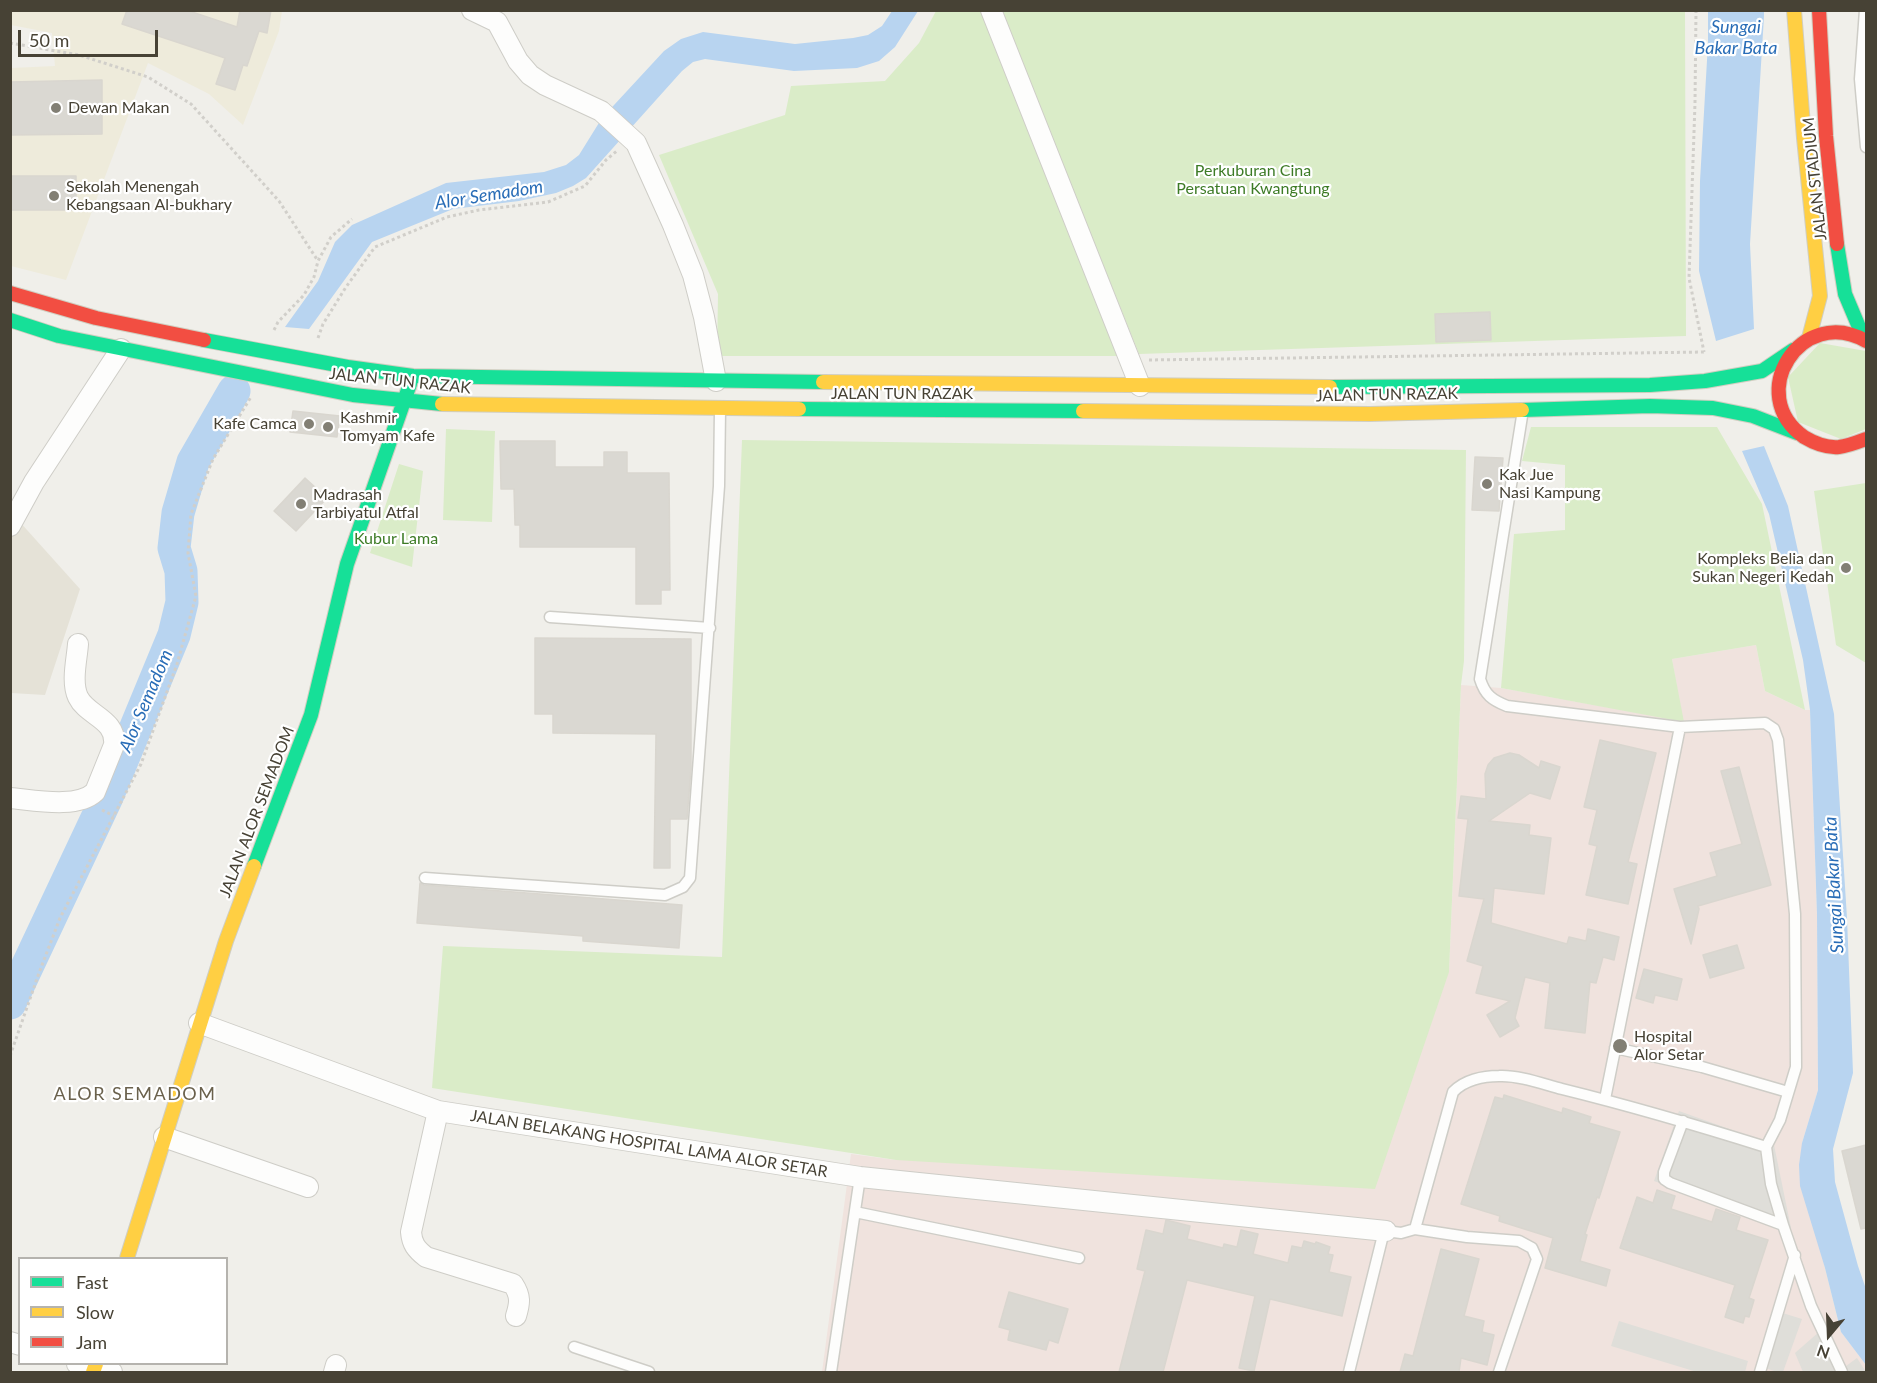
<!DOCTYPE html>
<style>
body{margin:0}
#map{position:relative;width:1877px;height:1383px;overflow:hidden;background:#f0efea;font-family:Lato,sans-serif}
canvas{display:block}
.frame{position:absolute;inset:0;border:12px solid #474235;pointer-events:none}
.legend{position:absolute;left:18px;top:1257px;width:210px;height:108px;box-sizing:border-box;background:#fff;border:2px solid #b5b3ae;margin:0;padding:8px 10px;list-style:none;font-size:18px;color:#474235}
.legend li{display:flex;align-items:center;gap:12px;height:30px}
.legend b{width:30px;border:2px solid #b5b3ae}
.north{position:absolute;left:1799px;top:1305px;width:60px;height:60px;-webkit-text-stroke:4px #fff;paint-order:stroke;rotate:199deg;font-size:16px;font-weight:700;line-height:24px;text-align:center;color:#474235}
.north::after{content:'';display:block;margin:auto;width:21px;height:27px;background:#474235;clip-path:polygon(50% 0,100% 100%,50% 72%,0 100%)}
.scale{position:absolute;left:18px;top:30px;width:140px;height:27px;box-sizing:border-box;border:3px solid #474235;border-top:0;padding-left:8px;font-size:18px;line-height:21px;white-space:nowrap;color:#474235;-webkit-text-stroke:4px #fff;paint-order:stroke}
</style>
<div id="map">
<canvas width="1877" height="1383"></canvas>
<div class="frame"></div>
<ul class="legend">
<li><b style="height:8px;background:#16e098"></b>Fast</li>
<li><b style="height:8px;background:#ffcf43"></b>Slow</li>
<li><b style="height:8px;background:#f24e42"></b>Jam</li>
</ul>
<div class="north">N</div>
<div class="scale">50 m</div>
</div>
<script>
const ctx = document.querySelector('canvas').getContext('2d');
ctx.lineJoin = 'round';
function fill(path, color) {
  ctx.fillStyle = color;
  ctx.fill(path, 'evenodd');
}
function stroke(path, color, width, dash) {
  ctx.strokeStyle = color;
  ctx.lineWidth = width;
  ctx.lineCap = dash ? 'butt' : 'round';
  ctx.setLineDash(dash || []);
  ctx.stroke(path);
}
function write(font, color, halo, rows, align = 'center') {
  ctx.font = font + ' Lato,sans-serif';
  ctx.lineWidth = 4.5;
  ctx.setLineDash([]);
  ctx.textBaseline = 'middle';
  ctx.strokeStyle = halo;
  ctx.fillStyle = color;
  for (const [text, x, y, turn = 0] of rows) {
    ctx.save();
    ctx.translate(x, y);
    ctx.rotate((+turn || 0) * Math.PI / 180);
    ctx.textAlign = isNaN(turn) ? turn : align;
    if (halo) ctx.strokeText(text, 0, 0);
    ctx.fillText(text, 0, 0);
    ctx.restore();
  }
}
const residential = new Path2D(`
 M10,511l70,78 -35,106 -34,-2z`);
const education = new Path2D(`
 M11,11h271l-3,20 -36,94 -34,-31 -61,-31 -82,217 -55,-14v-198l44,-2 -3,-33 -41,-8z`);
const medical = new Path2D(`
 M1756,645l9,46 40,19h5l7,205 1,175 -16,53 23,125 16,64 25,33v7h-1044l29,-218 45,6 553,-188 12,-287 40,3 182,33 -11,-62z`);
const green = new Path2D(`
 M936,11h45l136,345h-400l1,-62 -59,-139 126,-40 6,-29 94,-5 34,-38z
 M1001,11h684l1,325 -547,18z
 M1820,343l46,8v78l-25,10 -43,-17 -10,-45z
 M1531,427h186l45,77 43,206 -40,-19 -9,-46 -84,14 12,63 -183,-34 13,-154 51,-4v-65l-43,-4z
 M446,429l49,2 -3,91 -49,-2z
 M742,440l724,10 -2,211 -3,24 -12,287 -74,217 -479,-29 -464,-72 11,-142 279,11z
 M399,464l24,7 -11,96 -42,-14z
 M1866,483v180l-30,-18 -22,-154z`);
const parking = new Path2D(`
 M1679,1111l95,34 17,83 -137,-47z
 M1773,1310l29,9 -19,53h-6l-21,-7z
 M1619,1321l129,40 -3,11h-48l-86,-26z
 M1819,1332l16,40h-32l-8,-19z
 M1857,1358l9,14h-28z`);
const water = new Path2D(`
 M892,11h26l-23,36 -16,14 -22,7 -63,3 -89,-12 -12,3 -11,9 -96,107 -13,8 -17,7 -37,8 -66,8 -81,33 -63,87 -24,-2 33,-46 17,-39 17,-17 94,-42 98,-11 22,-7 13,-10 23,-37 62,-67 17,-12 22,-7 92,12 58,-6 15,-3 14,-9z
 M1708,11h56v5l-14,228 4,85 -38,12 -17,-70 1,-90 8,-138z
 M1764,446l24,60 46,208 13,204 6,155 -20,76 2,33 23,84 8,23v76l-25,-33 -16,-64 -25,-82 -1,-21 3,-22 16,-53 -1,-175 -7,-205 -7,-50 -34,-146 -27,-63z`);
const river = new Path2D(`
 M10,1003l97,-206 67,-162 8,-33 -1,-31 -7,-23 4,-35 15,-51 41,-71`);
const building = new Path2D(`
 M127,10h59l51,17 3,-17h31l-4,23 -8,-2 -12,35 -4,-1 -8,25 -19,-6 9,-26 -103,-34z
 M102,80v54l-92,1v-53z
 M10,176h66v34h-66z
 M1490,312l1,28 -55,2 -1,-28z
 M293,411l47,5 -3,21 -47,-5z
 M500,441h55v26h49v-15h23v21h42l1,117h-9v14h-25v-57h-116v-22h-5l-1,-36h-13z
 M1475,457l28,1 -4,53 -27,-1z
 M305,478l22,20 -31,33 -22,-20z
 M535,638l156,1v130l-4,50h-17v49h-16l2,-134 -103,-1v-19h-18z
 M1600,740l56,13 -28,109 9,2 -9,40 -42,-9 11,-49 -8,-2 8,-34 -13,-3z
 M1510,753l9,2 20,13 2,-7 19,6 -10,32 -20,-6 -41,28 41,4 -1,10 22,3 -7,56 -50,-6 -3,35 76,21 2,-7 17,4 2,-12 31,8 -5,23 -11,-3 -7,26 -6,-1 -5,51 -40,-5 5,-45 -25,-6 -10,41 4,8 -19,11 -13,-22 23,-14 -34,-8 7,-27 -16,-5 17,-62 -25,-3 9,-77 -10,-1 3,-22 25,3 -1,-25 3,-9 6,-7z
 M1739,767l32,118 -73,21 1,3 -8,35 -17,-55 43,-13 -7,-23 32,-9 -21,-73z
 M420,883l4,2 258,20 -3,43 -96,-7v-5l-166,-13z
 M1737,945l7,23 -34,10 -7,-23z
 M1644,969l38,10 -5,21 -22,-5 -2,8 -17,-5z
 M1504,1095l58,18 1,-5 28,9 -2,6 31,9 -21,66 -2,-1 -12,37 2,1 -7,26 30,9 -4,16 -61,-18 8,-30 -54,-17 1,-5 -39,-12 34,-107 8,2z
 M1866,1145v83l-5,1 -19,-78z
 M1657,1190l18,6 -4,13 41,13 4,-13 24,8 -4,13 32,10 -19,58 5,2 -5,17 -4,-1 -2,7 -18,-6 10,-32 -115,-37 17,-51 16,6z
 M1166,1220l24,6 -3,13 36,9 1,-4 13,3 4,-17 17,4 -5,20 35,9 4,-17 10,2 2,-7 11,3 1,-2 14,5 -2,7 5,1 -4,17 22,5 -9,39 -72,-17 -16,72 -15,-3 16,-72 -68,-16 -24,92h-44l26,-101 -8,-2 9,-39 17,4z
 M1441,1249l38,10 -15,57 20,5 -2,11 12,3 -7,30 -26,-7 -2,14h-59l5,-18 8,2z
 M1009,1292l59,17 -10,34 -9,-3 -3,10 -38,-10 2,-10 -11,-3z`);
const path = new Path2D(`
 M1696,10l-1,93 -6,175 15,74
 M10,43l69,12 69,22 43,27 88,97 39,60
 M274,330l4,-8 26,-27 10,-18 4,-16 13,-24 21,-18
 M318,338l5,-14 23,-37 29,-40 72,-30 32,-7 69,-8 37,-16 21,-26 12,-10
 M1149,360l555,-8
 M102,810l12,6
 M10,1056l29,-83 21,-55 81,-154 36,-100 19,-68 -8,-43 3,-39 22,-55 38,-62`);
const lane = new Path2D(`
 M1865,10l-5,69 6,68
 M1523,410l-43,269c5,16 12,21 27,27l173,21 85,-4 9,6 4,11 17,174 1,153 -16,53 -14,27 5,37 12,41 28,81 31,66
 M550,617l160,11
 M425,878l240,17 18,-8 7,-9 29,-392 1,-76
 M1615,1048l87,19 86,25
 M1605,1099l75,-372
 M1683,1121l-19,51v7l6,4 113,42
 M855,1212l224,46
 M1415,1229l38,-137c11,-12 30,-16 46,-16 20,-1 44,8 63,13 69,17 137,37 204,58
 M574,1347l75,25
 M831,1372l29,-195
 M1349,1372l33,-133 4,-8 15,2 14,-4 52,8 52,4 13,7 5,11 -38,113
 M1760,1372l35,-117`);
const street = new Path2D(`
 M472,10l25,12 21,39 12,14 15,10 56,26 35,32 37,82 20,50 11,42 12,64
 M991,10l149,376
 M10,526l24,-44 87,-133
 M10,798c24,2 67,11 85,-6l19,-47c3,-26 -27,-29 -36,-48 -7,-15 -1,-38 0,-53
 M199,1023l239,88 422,66 526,54
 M438,1111l-27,121c1,12 5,17 15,25l87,27c8,12 7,19 3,32
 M164,1137l144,50
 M10,1342l10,3
 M77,1364l35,8
 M334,1372l2,-7`);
const fast = new Path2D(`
 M1837,244l8,50 19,45
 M10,320l49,16 294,59 89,9
 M204,340l144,27 65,9 410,6
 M1330,387l320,-2 55,-4 57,-10 31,-21
 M799,409l284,2
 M1522,410l128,-4 63,2 40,8 44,17
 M254,866l57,-151 36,-151 63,-180`);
const slow = new Path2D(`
 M1794,10l10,128 16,158 -11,42
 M823,382l507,5
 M442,404l357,5
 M1083,411l287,3 152,-4
 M127,1258l99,-317 28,-75
 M93,1372l3,-8`);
const jam = new Path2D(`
 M1819,10l7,126 11,108
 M10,293l86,25 108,22
 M1866,341c-65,-37 -122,54 -62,96 10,6 23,11 35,10 9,-1 19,-5 27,-8`);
const markers = [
 [56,108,6,"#827f74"],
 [54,196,6,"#827f74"],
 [309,424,6,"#827f74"],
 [328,427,6,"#827f74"],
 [1487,484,6,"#827f74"],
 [301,504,6,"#827f74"],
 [1846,568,6,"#827f74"],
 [1620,1046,8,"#827f74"]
];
const poiNames = [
 ["Dewan Makan",68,108],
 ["Sekolah Menengah",66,187],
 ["Kebangsaan Al-bukhary",66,205],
 ["Kashmir",340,418],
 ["Tomyam Kafe",340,436],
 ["Kafe Camca",297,424,"right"],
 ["Kak Jue",1499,475],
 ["Nasi Kampung",1499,493],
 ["Madrasah",313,495],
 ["Tarbiyatul Atfal",313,513],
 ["Kompleks Belia dan",1834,559,"right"],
 ["Sukan Negeri Kedah",1834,577,"right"],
 ["Hospital",1634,1037],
 ["Alor Setar",1634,1055]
];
const parkNames = [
 ["Perkuburan Cina",1253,171],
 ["Persatuan Kwangtung",1253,189],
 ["Kubur Lama",396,539]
];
const streetNames = [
 ["JALAN STADIUM",1815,179,-96],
 ["JALAN TUN RAZAK",400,381,6],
 ["JALAN TUN RAZAK",902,394],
 ["JALAN TUN RAZAK",1387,395,-1],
 ["JALAN ALOR SEMADOM",257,812,-69],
 ["JALAN BELAKANG HOSPITAL LAMA ALOR SETAR",649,1144,9]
];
const waterNames = [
 ["Sungai",1736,27],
 ["Bakar Bata",1736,48],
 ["Alor Semadom",489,195,-9],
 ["Alor Semadom",146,701,-67],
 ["Sungai Bakar Bata",1834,885,-93]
];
const neighbourhoodNames = [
 ["ALOR SEMADOM",135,1094]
];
fill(residential, '#e5e2d7');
fill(education, '#eeebdb');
fill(medical, '#f0e3de');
fill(green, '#daecc8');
fill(parking, '#dfded9');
fill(water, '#b8d4f0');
stroke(river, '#b8d4f0', 33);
fill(building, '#dad8d2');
stroke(building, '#d9d6cf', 1.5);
stroke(lane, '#cecdc7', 13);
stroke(street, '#cecdc7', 22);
stroke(fast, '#d0cec0', 16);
stroke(slow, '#d0cec0', 16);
stroke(jam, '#d0cec0', 16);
stroke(path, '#d1cfca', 3, [3, 3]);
stroke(lane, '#fdfdfc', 10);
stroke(street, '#fdfdfc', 20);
stroke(fast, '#16e098', 14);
stroke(slow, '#ffcf43', 14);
stroke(jam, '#f24e42', 14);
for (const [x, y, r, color] of markers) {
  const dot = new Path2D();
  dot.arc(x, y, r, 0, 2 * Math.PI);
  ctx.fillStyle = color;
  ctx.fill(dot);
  stroke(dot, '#fff', 2);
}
write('16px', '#474235', '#fff', poiNames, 'left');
write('16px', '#3d7b26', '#fff', parkNames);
write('16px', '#474235', '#fff', streetNames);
write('italic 18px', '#296db7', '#fff', waterNames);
ctx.letterSpacing = '1.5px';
write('18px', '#6a614c', '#fff', neighbourhoodNames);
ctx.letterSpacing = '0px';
</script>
